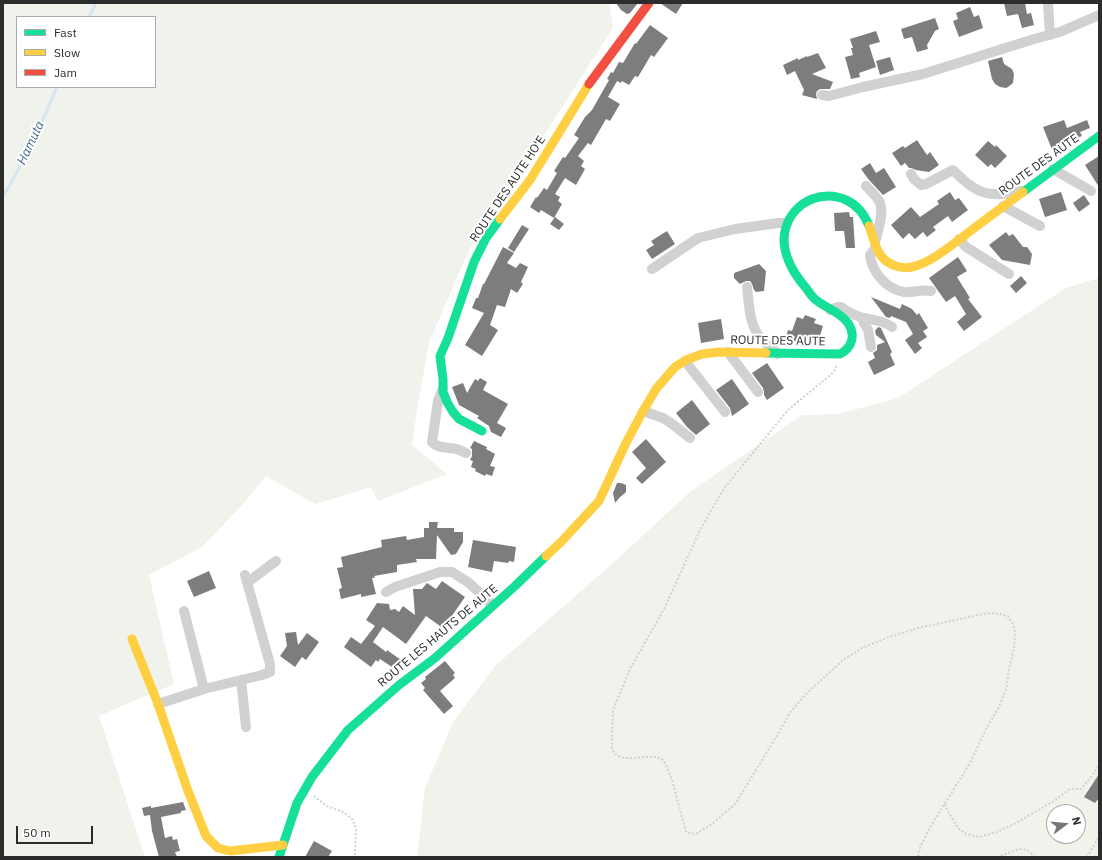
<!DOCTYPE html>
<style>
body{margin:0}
#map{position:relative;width:1102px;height:860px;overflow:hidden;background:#fff;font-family:"IBM Plex Sans",sans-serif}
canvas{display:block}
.frame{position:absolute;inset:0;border:4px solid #2c2c2c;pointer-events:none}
.legend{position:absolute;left:16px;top:16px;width:140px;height:72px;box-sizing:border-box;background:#fff;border:1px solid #ababab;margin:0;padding:5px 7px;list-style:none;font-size:12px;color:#2c2c2c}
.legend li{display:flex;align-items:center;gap:8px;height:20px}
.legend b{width:20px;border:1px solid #ababab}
.north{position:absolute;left:1046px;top:804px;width:40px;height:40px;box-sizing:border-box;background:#fff;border:1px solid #ababab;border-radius:50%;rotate:74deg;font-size:11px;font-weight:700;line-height:16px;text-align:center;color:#2c2c2c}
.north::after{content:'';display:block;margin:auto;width:14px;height:18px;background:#767676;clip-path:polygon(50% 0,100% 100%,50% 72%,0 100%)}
.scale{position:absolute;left:16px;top:826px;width:77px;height:18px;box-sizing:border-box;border:2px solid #2c2c2c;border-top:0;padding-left:5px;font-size:12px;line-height:14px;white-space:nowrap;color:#2c2c2c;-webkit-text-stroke:3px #fff;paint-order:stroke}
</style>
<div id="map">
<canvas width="1102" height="860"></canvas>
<div class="frame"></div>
<ul class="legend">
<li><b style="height:5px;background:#16e098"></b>Fast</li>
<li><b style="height:5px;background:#ffcf43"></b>Slow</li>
<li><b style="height:5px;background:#f24e42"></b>Jam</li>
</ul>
<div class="north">N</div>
<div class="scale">50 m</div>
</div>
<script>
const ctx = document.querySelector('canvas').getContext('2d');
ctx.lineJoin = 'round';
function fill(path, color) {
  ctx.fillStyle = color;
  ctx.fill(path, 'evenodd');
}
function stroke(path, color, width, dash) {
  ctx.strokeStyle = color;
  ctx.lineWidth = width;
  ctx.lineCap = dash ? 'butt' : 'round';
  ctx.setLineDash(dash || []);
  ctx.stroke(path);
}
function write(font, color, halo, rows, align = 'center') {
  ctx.font = font + ' "IBM Plex Sans",sans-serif';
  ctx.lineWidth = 4;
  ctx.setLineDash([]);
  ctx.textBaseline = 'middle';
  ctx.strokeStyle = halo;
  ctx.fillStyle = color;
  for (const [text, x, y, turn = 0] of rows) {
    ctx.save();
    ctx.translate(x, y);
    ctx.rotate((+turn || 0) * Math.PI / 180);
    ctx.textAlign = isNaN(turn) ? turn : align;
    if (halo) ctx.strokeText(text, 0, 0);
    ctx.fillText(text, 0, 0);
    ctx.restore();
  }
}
const green = new Path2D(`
 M3,3h606l4,25 -74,115 -53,71 -28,61 -29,68 -12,67 -5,35 35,29 -69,27 -7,-14 -56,17 -49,-28 -22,27 -42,44 -53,28 25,109 -75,32 46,141h-142zM17,17h138v70h-138z
 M1099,278v579h-682l8,-69 28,-66 42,-56 117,-102 79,-73 111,-76 36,-1 60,-16 168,-110zM1054,812h24v24h-24z`);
const stream = new Path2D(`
 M89,17l7,-14
 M3,197c21,-36 38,-72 54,-110`);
const building = new Path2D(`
 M616,3h22l-8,10 -3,1 -6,-4z
 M660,3h23l-7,11z
 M1004,3h21l2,11 4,-1 3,12 -12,3 -4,-14 -11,2z
 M970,7l4,10 5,-2 4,13 -24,9 -6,-16 5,-2 -2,-6z
 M935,18l4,11 -4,2 -8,14 1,4 -11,3 -5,-15 -8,2 -3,-10z
 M650,25l18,13 -14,19 -3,-2 -13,22 -3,-1 -6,9 -7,-4 -1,2 -4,-2 -9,16 12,7 -10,17 -4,-2 -15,26 -3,-2 -10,13 6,5 -3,5 4,3 -9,16 -11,-7 -10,16 5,3 -2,4 4,3 -8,14 -13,-8 -2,3 -9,-6 6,-10 1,1 7,-10 3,2 10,-17 -3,-2 9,-14 2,1 14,-20 -5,-3 11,-18 7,-7 17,-30 -2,-1 4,-7 2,1 6,-11 4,1 12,-20 1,1z
 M876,31l4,11 -11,3 7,22 -17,6 1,4 -9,2 -6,-22 8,-2 -2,-7h2l-3,-9z
 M818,53l8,15 -14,6 21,8 -3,7h-10l-3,2 -1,3 1,5 -15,-4 2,-5 -9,-19 -8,4 -4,-10 15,-7v2l9,-4v1z
 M890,57l4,13 -14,5 -4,-14z
 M1002,57l2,7 8,5 2,5 -1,9 -5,4 -2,1 -6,-1 -5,-3 -3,-5 -4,-18z
 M1064,120l3,8 20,-8 3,8 -10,4 2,4 -22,8 1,5 -8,3 -10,-25z
 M917,140l10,15 3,-3 9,13 -10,7 -13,-2 -5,-2h-2l-4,-5 -4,3 -9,-13 11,-7 2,2z
 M988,141l7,6 1,-2 11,11 -12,12 -4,-4 -3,3 -13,-12z
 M1099,156v31l-14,-22z
 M870,163l6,10 8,-5 12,19 -13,8 -14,-15 -8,-11z
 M950,192l5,8 4,-2 9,12 -16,12 -4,-6 -15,11 3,3 -9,7 -4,-5 -8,7 -6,-6 -6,6 -12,-14 20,-18 9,10 19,-13 -2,-3z
 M1061,192l6,18 -22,7 -6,-18z
 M1084,195l6,9 -11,8 -6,-9z
 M849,212l1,5h3l2,31h-9l-2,-17h-9l-1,-18z
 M555,217l9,7 -5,6 -9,-6z
 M522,225l7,4 -15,23 -6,-4z
 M667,231l8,13 -23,15 -6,-9 8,-5 -3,-4z
 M1006,232l3,4 4,-2 10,13h4l5,7 -2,11 -28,-5 -13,-15z
 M503,247l11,6 -7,10 9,5 4,-5 8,4 -7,15 2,2 -6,9 -6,-4 -6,18 -8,-2 -7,20 8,5 -16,26 -17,-11 19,-32 -12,-5 4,-10h2l5,-14h1z
 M958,257l9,14 -10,6 13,21 -2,1 14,18 -18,14 -7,-9 9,-8 -11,-18 -9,6 -17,-24z
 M759,264l7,7 -2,20 -8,1 -2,-2 -2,-6 -2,-3h-4l-6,3 -6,-6v-5z
 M1021,276l6,7 -11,10 -6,-7z
 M871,297l29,12 2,-5 10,5 5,6 2,-2 9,15 -5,3 4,6 -9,6 4,5 -7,6 -10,-14 8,-6 -7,-12 -15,-6 -1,2 -4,-1z
 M805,315l11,4 -2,4 9,3 -5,16 -18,-6 -2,6 -12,-4 2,-8 4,1 5,-14 6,2z
 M721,319l3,20 -23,4 -3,-20z
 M878,327l3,1 11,24 -2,2 5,11 -21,10 -6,-13 7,-4 -2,-5 4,-3v-5l8,-3 -9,-7 -1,-4z
 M767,363l17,25 -17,12 -3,-5v-3l-1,-4 -11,-15z
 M480,378l7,4 -4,8 25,14 -11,19 9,5 -5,9 -10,-5 -2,-6 -12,-8 2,-2 -20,-11 -7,-18 11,-4 4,10 8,-14 3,2z
 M732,379l17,25 -17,12 -2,-8 -14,-18z
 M692,400l18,24 -14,11 -9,-8 -11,-14z
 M646,439l20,23 -24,22 -6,-6 10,-10 -14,-16z
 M474,441l13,6 -1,2 9,5 -5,12 5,1 -3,9 -6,-2 -1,2 -10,-5 1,-2 -5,-2 2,-6 -3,-1 2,-4v-7l-2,-1z
 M617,483h4l5,2v7l-2,2 -4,3 -5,6 -2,-10z
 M429,522h9l-1,6h17v4h9v10l-7,12 -5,1 -14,-20 -1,24h-20l1,3 -20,3v7l-23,4 1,2h-3l4,16 -15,3v-3l-20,5 -2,-10 3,-1 -5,-20 6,-1 -2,-10 41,-10 -1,-7 25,-4 1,4 17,-3v-9h5z
 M473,540l43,7 -2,15 -5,-1 -1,2 -14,-2 -2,11 -24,-5z
 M209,571l7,17 -22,9 -7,-16z
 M442,581l23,16 -16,23 4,3 -6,8 -21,-15 -20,28 -23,-17 -10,15 13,10 1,-2 14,10 -6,9 -15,-10 -2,3 -2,-2 -5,7 -27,-20 7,-10 10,7 14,-18 -9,-6 11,-17 12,1 1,6 5,-1 4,3 4,-6 12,9 -2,-26h9l5,-6 9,6z
 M296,632l2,13 9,-12 12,9 -13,18 -4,-3 -7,10 -15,-11 7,-10 -2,-13z
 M445,661l10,12 -2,2 2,3 -15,13 13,15 -9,8 -21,-24 2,-2 -4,-5 5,-4 -1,-2z
 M1099,774v24l-4,5 -11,-6z
 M183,802l3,8 -5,1v2l-20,4 4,21 7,-2 1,4 4,-1 3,12 -5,1 2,5h-18l-7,-26 -2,-16 -6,1 -2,-8 9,-2v2z
 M314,841l18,10 -4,6h-23z`);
const path = new Path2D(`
 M836,366l-2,6 -46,38 -63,77 -24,41 -37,81 -34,60 -17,41 -1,29v9l2,5 4,3 6,2h11l12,-1h10l6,3 4,7 5,13 14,52 10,2 16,-10 23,-20 40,-65 16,-28 14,-16 38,-35 19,-12 27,-11 29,-9 70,-15 11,1 9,2 5,8 2,8 -1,16 -5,21 -3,20 -7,18 -13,22 -16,34 -41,66 -10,21 -1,7
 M314,796l13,10 16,6 9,7 4,9 -1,26 -1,3
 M945,804l2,6 11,18 8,6 13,3 18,-5 17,-8 40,-23 16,-12h11l11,-13 7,-11
 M997,857l22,-8 8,1 8,7
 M1087,857l12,-20`);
const street = new Path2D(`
 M1048,3l2,32
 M822,95l7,1 34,-9 60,-13 111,-35 26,-7 39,-17
 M1053,169l38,22
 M911,174l3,5 7,6 5,-1 27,-14c9,9 20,20 33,23 11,3 24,0 35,-2
 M866,186c4,5 11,10 14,17 4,10 -2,28 -5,39
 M1003,206l37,20
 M959,239l7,8 43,27
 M876,247l-6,8c2,17 16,34 34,37 9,1 18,-3 27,-1
 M652,269l46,-31 37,-9 43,-6h9
 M747,287c2,17 2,38 14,52 5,5 12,10 17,15
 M830,310l8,-3h3c4,3 9,6 14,8 13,6 25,3 37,12
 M863,318v3l5,9 3,17
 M728,352l30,40
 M685,361l40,51
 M443,388l-5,13 -6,41c6,7 17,5 25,7 3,1 6,3 9,4
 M643,411l20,7 8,5 19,15
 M248,582l28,-21
 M386,592l9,-5 45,-15h12l17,11 24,22
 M184,611l20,78
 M241,680l5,47
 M158,704l46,-15 58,-14 8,-3v-8l-25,-89`);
const fast = new Path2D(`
 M1023,192l76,-56
 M766,353l74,1c12,-6 16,-19 8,-31 -8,-11 -22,-15 -32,-23 -4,-3 -7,-8 -10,-12 -14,-16 -27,-39 -20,-61 4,-13 14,-23 26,-28 25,-9 48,3 57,27
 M482,431l-23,-12 -6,-7 -6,-10 -4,-10v-13l-3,-23 8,-18 26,-76 12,-24 14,-19
 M279,857l18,-54 15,-26 36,-47 51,-45 36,-27 80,-72 31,-30`);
const slow = new Path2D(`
 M500,219l30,-39 59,-96
 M869,226c5,12 6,26 17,35 7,5 17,8 26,6 18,-4 37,-20 52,-31 19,-15 39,-29 59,-44
 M546,556l15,-14 38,-41 27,-58 17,-32 13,-22 19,-22 11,-7 16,-6 17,-2 47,1
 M132,639l26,65 30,87 18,45 12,12 12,3 53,-6`);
const jam = new Path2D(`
 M589,84l60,-81`);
const streetNames = [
 ["ROUTE DES AUTE",1039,165,-36],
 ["ROUTE DES AUTE HO'E",508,189,-56],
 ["ROUTE DES AUTE",778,341,1],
 ["ROUTE LES HAUTS DE AUTE",438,636,-40]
];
const waterNames = [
 ["Hamuta",31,143,-65]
];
fill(green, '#eff3eb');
stroke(stream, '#d7e5f0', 3);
fill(building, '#7d7d7d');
stroke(path, '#d1d1d1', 2, [2, 2]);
stroke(street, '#d1d1d1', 10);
stroke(fast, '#16e098', 9);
stroke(slow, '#ffcf43', 9);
stroke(jam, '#f24e42', 9);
write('12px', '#2c2c2c', '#fff', streetNames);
write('italic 13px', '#3c6a8c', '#fff', waterNames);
</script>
